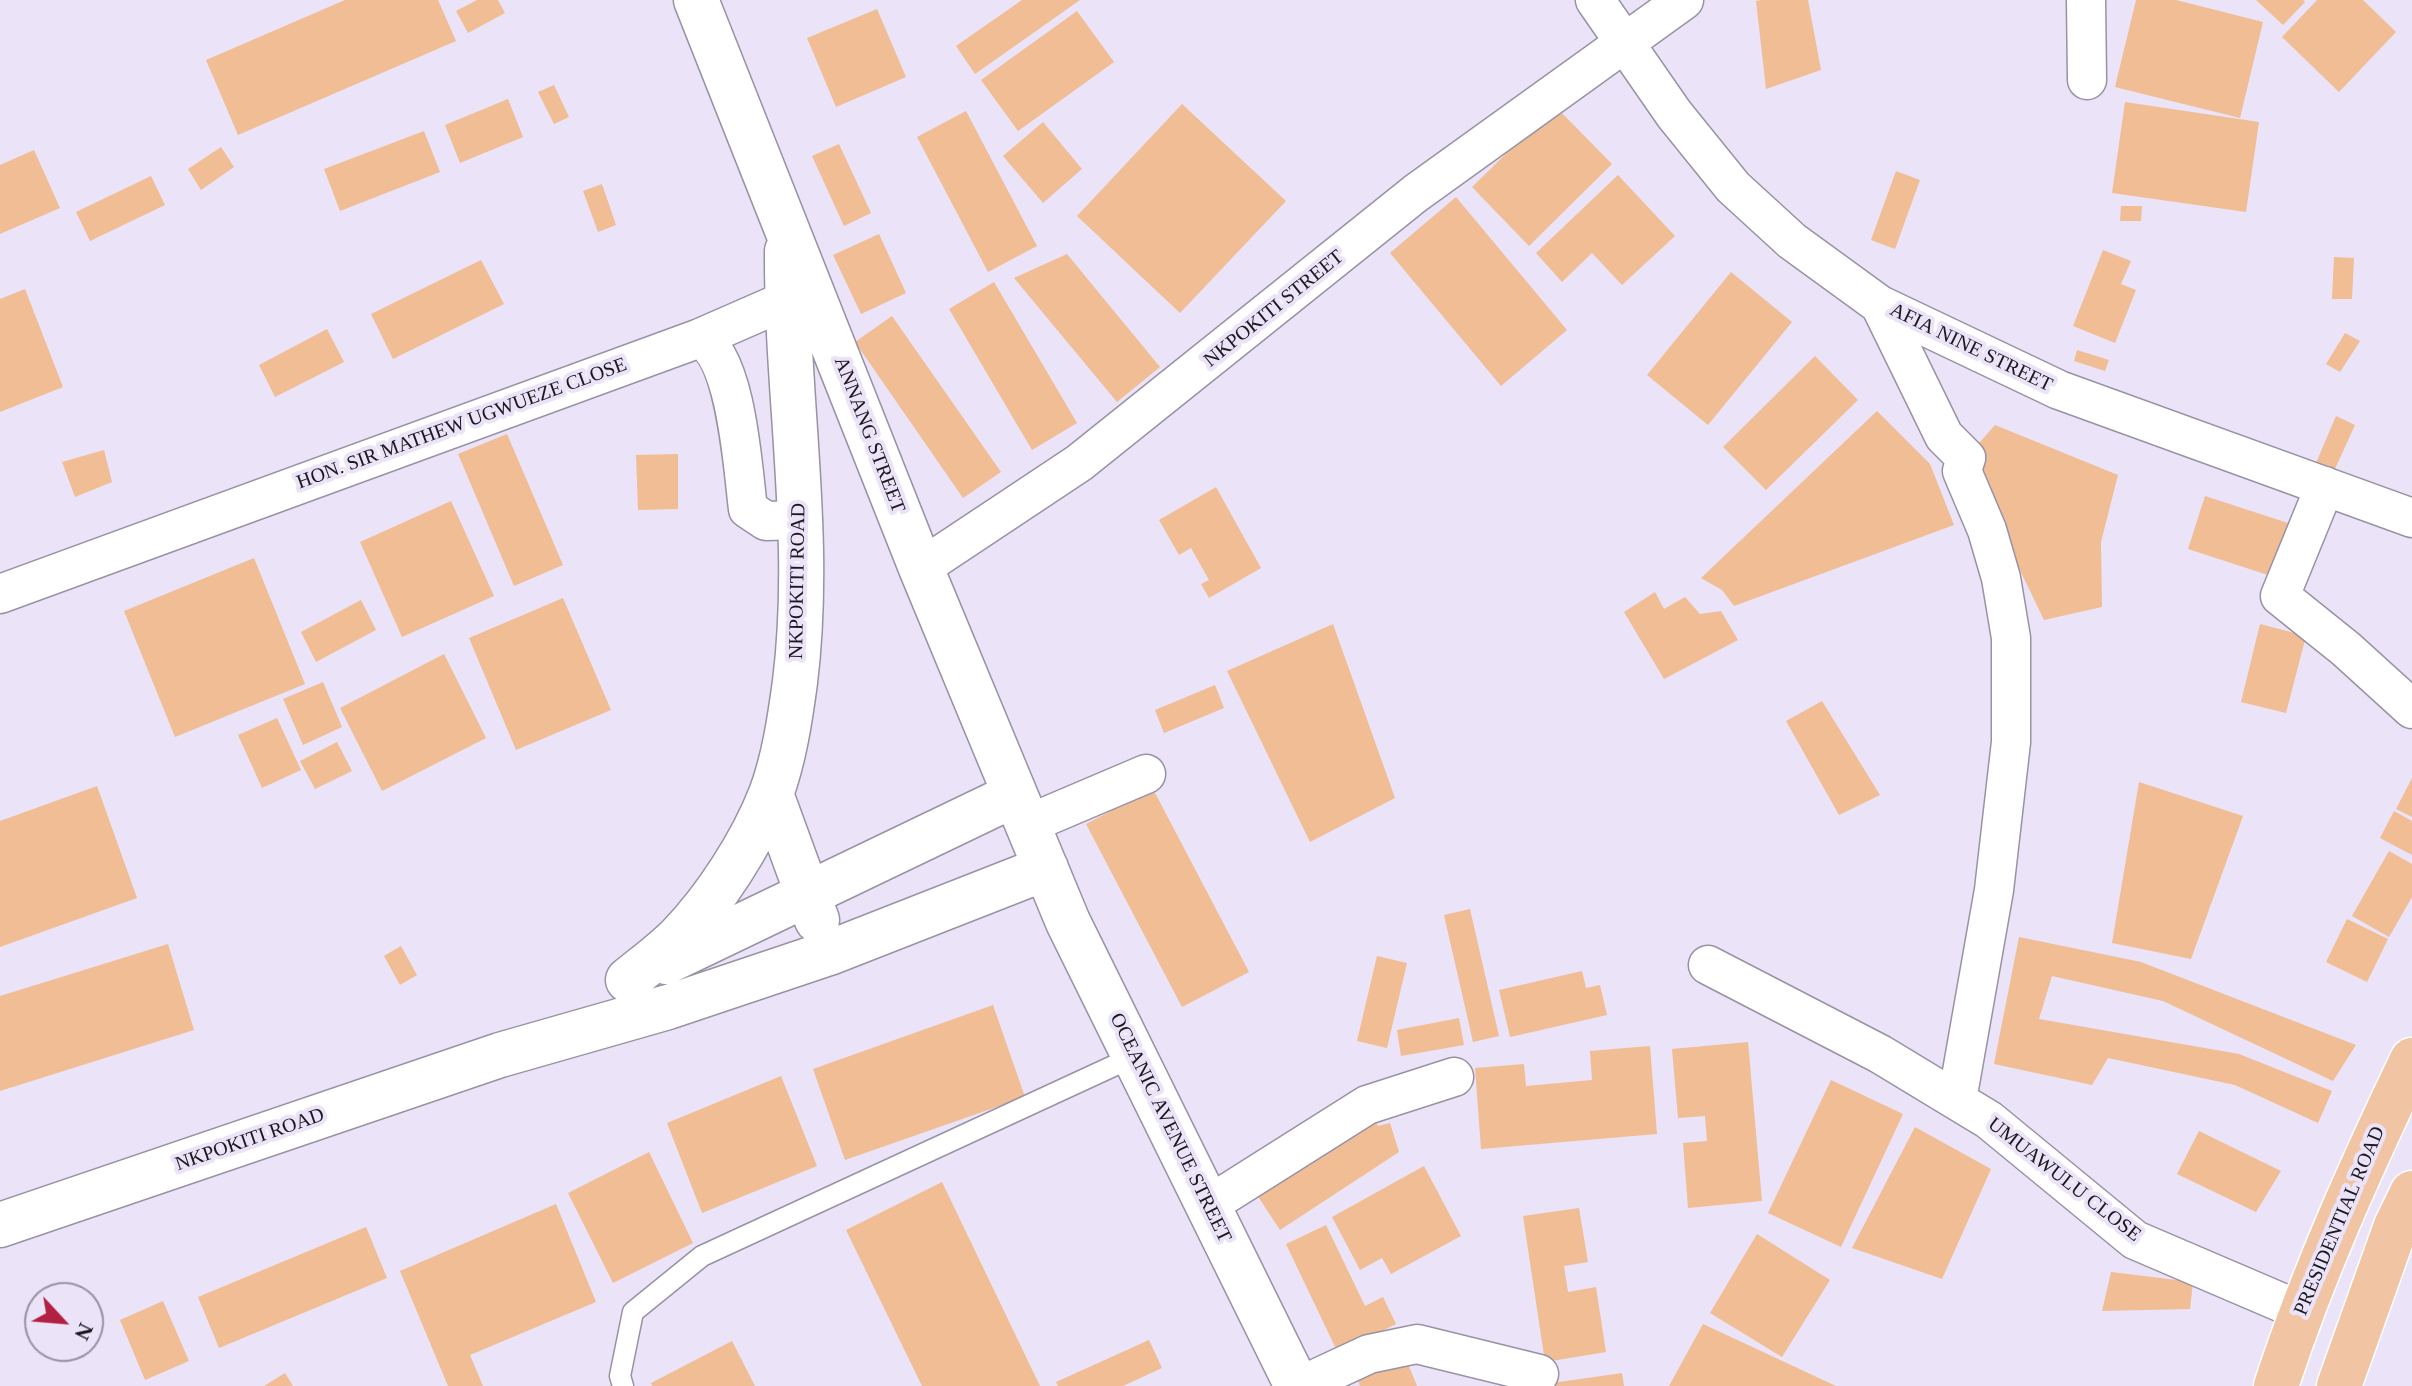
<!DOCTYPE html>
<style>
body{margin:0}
#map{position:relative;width:2412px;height:1386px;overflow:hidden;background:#ebe3f7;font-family:"Times New Roman",serif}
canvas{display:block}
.north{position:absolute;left:24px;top:1282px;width:80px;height:80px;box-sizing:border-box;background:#ebe3f7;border:2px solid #9791a0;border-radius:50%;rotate:116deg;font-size:22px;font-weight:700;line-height:32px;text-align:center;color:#1a171e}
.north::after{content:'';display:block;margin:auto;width:28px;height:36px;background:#b22042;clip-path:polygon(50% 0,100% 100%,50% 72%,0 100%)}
</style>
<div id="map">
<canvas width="2412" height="1386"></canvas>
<div class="north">N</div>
</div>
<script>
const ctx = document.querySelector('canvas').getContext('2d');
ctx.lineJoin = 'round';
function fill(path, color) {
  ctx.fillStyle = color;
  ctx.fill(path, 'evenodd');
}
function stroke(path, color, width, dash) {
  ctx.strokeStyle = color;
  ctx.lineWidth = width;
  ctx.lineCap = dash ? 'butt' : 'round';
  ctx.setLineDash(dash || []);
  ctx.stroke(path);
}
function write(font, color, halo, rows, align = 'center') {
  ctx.font = font + ' "Times New Roman",serif';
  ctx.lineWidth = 8;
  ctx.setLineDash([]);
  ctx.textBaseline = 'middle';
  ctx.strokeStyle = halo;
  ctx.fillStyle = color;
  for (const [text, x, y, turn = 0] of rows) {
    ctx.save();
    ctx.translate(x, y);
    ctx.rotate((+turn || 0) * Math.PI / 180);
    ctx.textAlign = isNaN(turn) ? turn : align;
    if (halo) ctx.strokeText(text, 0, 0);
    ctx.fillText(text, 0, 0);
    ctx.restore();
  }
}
const building = new Path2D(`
 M345,0h93l18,41 -218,94 -32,-75z
 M477,0h21l7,13 -37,20 -12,-22z
 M1022,0h58l-105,74 -19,-28z
 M1762,0h46l13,70 -55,19 -10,-88z
 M2136,0h40l87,22 -23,96 -125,-31z
 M2256,0h47l2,2 -22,23z
 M2317,0h46l33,32 -57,60 -57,-55z
 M877,9l29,68 -70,30 -29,-69z
 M1077,11l37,51 -96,69 -37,-51z
 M554,85l15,32 -15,7 -16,-32z
 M508,99l15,38 -63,26 -15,-38z
 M2125,102l134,20 -13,90 -134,-19z
 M1182,104l104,97 -106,112 -103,-97z
 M1555,106l57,58 -83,82 -57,-59z
 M966,111l71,135 -49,26 -71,-135z
 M1043,122l39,47 -39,34 -40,-47z
 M424,131l16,41 -100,39 -16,-42z
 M839,144l32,69 -27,13 -32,-70z
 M221,147l13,20 -33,23 -13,-21z
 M34,150l26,58 -60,26v-69z
 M1896,171l24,9 -25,69 -24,-9z
 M1618,175l57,61 -53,49 -30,-32 -30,29 -26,-29z
 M151,176l14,29 -75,36 -14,-29z
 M602,184l14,41 -18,7 -15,-41z
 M1456,197l111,133 -66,56 -111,-133z
 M2121,206h21l-1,15h-21z
 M879,234l27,59 -45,21 -28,-59z
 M2103,250l28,11 -10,23 15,6 -21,53 -42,-17z
 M1067,254l93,113 -43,35 -103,-124z
 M2334,257l20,1 -2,41h-20z
 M481,260l23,44 -111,55 -22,-45z
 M1731,272l61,50 -84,103 -61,-50z
 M994,282l83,141 -45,27 -83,-141z
 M25,289l38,98 -63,25v-113z
 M892,316l109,156 -38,26 -108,-156z
 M327,329l17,33 -69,35 -16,-32z
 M2345,333l15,8 -20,31 -14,-8z
 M2077,350l32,10 -4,11 -31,-10z
 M1815,356l43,44 -92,90 -43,-43z
 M1877,411l53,53 24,61 -220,81 -12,-16 -21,-12z
 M2336,416l19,9 -21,46 -18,-8z
 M1995,425l123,50 -17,67 1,65 -58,13 -78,-162z
 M507,434l56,131 -49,21 -56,-132z
 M104,450l8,32 -37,15 -13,-35z
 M678,454v55l-40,1 -2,-55z
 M1216,487l45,81 -52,30 -8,-14 8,-4 -18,-32 -12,7 -20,-35z
 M2205,496l83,27 -17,53 -83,-27z
 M451,501l43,95 -92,41 -42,-95z
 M254,558l51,126 -130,53 -51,-126z
 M1655,592l9,17 21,-12 15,17 21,-3 17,29 -74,39 -40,-67z
 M563,598l48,112 -95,40 -47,-112z
 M361,600l15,30 -60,32 -15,-30z
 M1333,624l62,174 -85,44 -83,-171z
 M2260,624l46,12 -20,77 -45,-11z
 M444,654l42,84 -104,53 -42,-83z
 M323,682l19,45 -39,18 -20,-46z
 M1215,685l9,23 -60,25 -9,-23z
 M1822,701l58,94 -41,20 -53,-94z
 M277,718l24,52 -39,18 -24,-53z
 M337,742l15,29 -37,18 -15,-28z
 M2412,778v39l-16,-8z
 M2139,782l104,34 -52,143 -79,-16z
 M97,786l40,112 -137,49v-126z
 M1153,789l96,183 -67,35 -96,-183z
 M2394,811l18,10v34l-32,-17z
 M2389,851l23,13v33l-23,40 -37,-21z
 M1470,909l29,127 -26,6 -29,-127z
 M2347,919l41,20 -21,43 -41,-20z
 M2019,937l122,25 215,83 -23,36 -170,-80 -111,-25 -13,43 200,35 93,37 -14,32 -83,-38 -127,-27 -16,27 -98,-21z
 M168,944l26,86 -194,61v-95z
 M401,946l16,29 -17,10 -16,-29z
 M1377,956l30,7 -20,85 -30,-7z
 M1582,971l4,17 14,-3 7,30 -97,22 -11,-47z
 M993,1005l32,92 -180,63 -32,-91z
 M1459,1018l5,27 -63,11 -4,-26z
 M1748,1042l14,159 -74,7 -5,-65 24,-2 -2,-25 -27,2 -6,-69z
 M1650,1046l7,88 -176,15 -6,-81 49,-4 2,22 66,-6 -2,-29z
 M781,1076l36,90 -115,47 -35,-90z
 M1831,1080l72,34 -62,133 -73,-34z
 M1372,1116l6,10 12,-3 9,29 -119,78 -25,-38z
 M1915,1127l76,42 -49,110 -90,-31z
 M2199,1131l82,40 -25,41 -79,-38z
 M649,1152l44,91 -80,40 -45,-90z
 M1424,1166l37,70 -70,38 -9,-16 -22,12 -28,-53z
 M942,1182l98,204h-118l-76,-156z
 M556,1204l40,98 -126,53 13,31h-35l-48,-115z
 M1579,1208l9,54 -24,4 4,26 28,-5 10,65 -61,10 -22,-146z
 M1326,1225l39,81 18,-9 13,27 -58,29 -52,-109z
 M366,1227l21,51 -168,70 -21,-51z
 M1757,1234l73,46 -48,77 -72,-44z
 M2111,1272l82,10 -3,27 -88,2z
 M163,1301l26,60 -44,19 -25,-60z
 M1703,1324l133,62h-167z
 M1149,1340l13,28 -39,18h-65l-2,-4z
 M732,1341l23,45h-103l-1,-3z
 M1406,1359l11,27h-57l-3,-8z
 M285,1373l8,13h-29z
 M1622,1373l2,13h-79v-2z`);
const lane = new Path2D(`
 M623,1386l-3,-10 13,-64 69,-56 433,-200`);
const street = new Path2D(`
 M1595,0l79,114 59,73 59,54 88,64 179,85 353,128
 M2086,0l1,80
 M1880,305l64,131 22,22 -4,13 25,59 14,48 10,60v104l-17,148 -37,210
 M700,338l87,-38
 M2325,486l-45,110 66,53 66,60
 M921,568l158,-105 337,-270 268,-193
 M0,594l700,-256c37,19 43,133 48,171l18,12 36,-1
 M1026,825l120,-51
 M1708,965l172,89 109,66 146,120 166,71
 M1207,1206l160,-101 87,-28
 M1300,1386l69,-32 48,-10 122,30`);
const secondary = new Path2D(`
 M696,0l225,568 147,354 229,464
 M771,794l46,126
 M666,962l348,-167
 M628,980c17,-14 35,-27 51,-43 36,-37 73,-94 92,-143 13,-35 19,-75 24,-112 18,-145 -9,-287 -8,-431
 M0,1225l500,-170 168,-48 161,-54 217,-85`);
const primary = new Path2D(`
 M2276,1386c37,-113 85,-219 136,-326
 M2339,1386l57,-160 16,-33`);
const streetNames = [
 ["NKPOKITI STREET",1274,309,-39],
 ["AFIA NINE STREET",1971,348,26],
 ["HON. SIR MATHEW UGWUEZE CLOSE",462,424,-20],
 ["ANNANG STREET",869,435,69],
 ["NKPOKITI ROAD",798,581,-89],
 ["OCEANIC AVENUE STREET",1170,1128,64],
 ["NKPOKITI ROAD",250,1140,-19],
 ["UMUAWULU CLOSE",2064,1180,38],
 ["PRESIDENTIAL ROAD",2340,1221,-67]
];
fill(building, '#f0bd94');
stroke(lane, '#9991a4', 23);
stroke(street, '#9991a4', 41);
stroke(secondary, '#9991a4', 47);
stroke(primary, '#fff', 47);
stroke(lane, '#fff', 20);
stroke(street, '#fff', 38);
stroke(secondary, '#fff', 44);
stroke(primary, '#f1c5a4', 44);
write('20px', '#1a171e', '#ebe3f7', streetNames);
</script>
